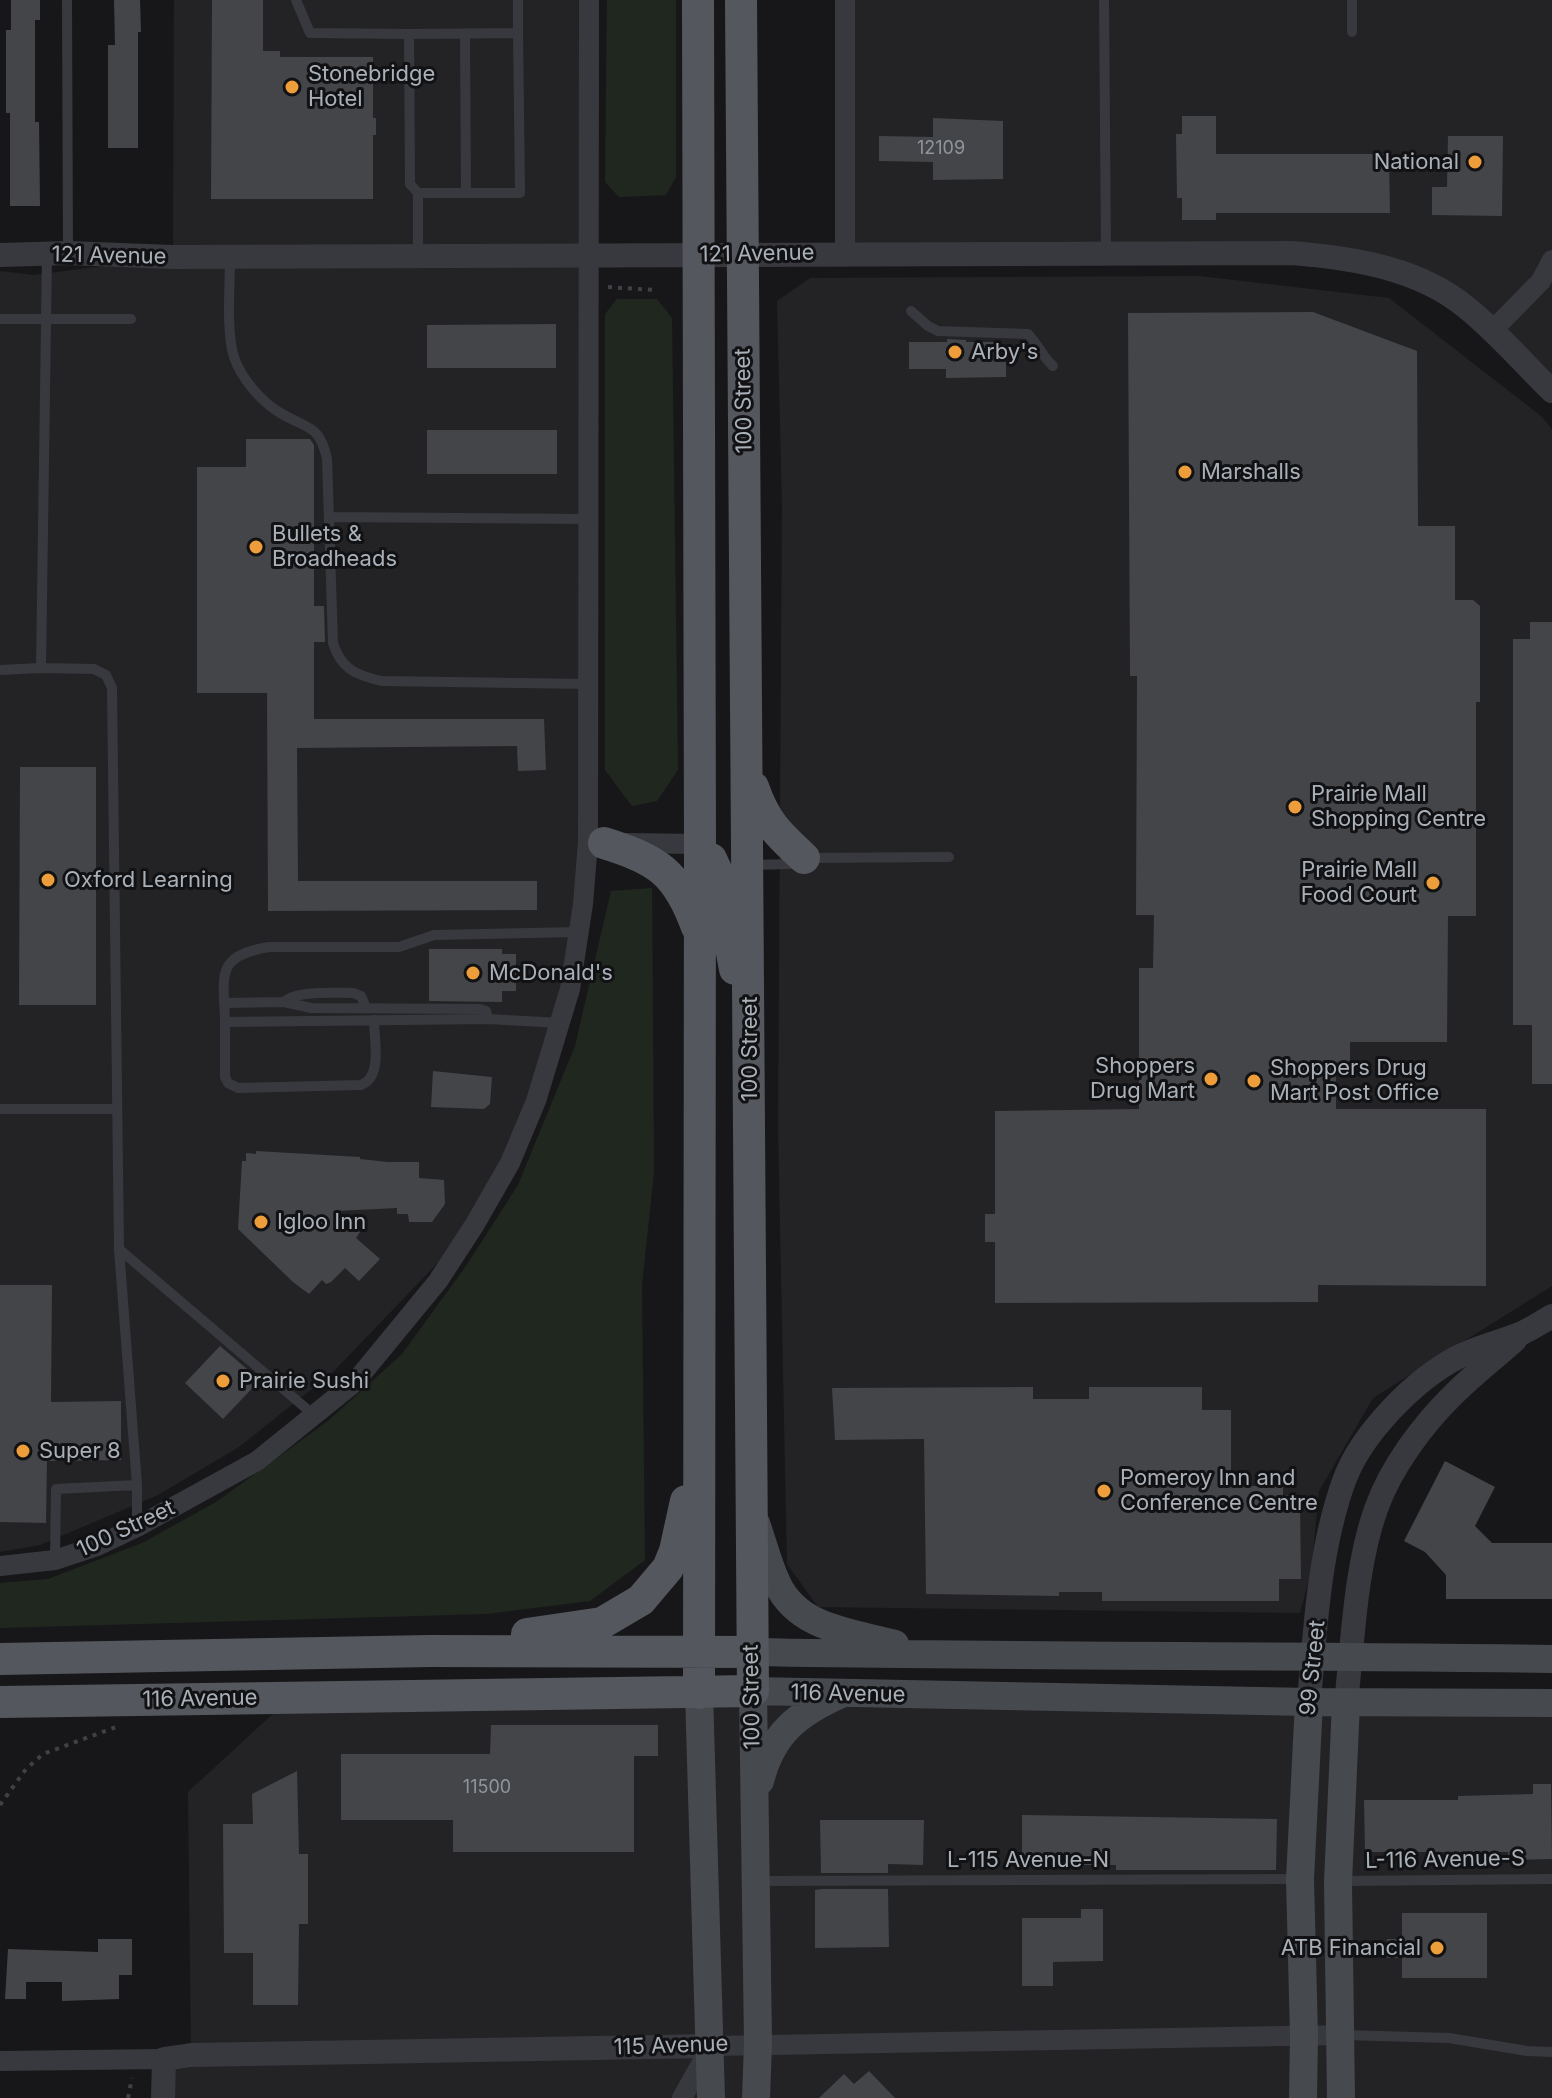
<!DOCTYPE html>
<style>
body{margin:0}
canvas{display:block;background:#171719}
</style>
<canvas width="1552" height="2098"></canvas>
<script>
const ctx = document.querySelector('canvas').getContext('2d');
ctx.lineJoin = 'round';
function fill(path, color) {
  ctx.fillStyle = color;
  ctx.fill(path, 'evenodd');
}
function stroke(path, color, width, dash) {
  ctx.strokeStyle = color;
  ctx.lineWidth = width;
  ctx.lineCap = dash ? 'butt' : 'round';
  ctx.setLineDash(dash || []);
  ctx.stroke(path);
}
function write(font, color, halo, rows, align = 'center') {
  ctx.font = font + ' Inter,sans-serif';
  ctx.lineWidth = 6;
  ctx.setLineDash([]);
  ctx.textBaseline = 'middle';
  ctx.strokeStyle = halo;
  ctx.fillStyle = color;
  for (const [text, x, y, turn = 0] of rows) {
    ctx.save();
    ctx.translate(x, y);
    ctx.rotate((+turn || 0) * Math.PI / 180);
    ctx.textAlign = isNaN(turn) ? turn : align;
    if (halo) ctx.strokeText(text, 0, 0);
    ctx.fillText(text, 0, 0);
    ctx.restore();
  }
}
const built = new Path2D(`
 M174,0h415l-1,842 -33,198 -80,184 -142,148 -94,75 -81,48 -118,50 -40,7v-1281l34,4 139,-18z
 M845,0h707v391l-87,-85 -120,-49 -500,-4z
 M1199,276l190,22 152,118 11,13v857l-179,112 -54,93 -8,81 -11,41 -482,-6 -31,-43 -9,-437 4,-622 -5,-204 33,-23z
 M290,1698l1262,5v395h-1389l1,-39 27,-5 -3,-262z`);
const green = new Path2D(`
 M607,0h69v177l-10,18 -47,2 -14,-15z
 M617,299h40l15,19 6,452 -21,31 -25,5 -27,-36v-456z
 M652,888l2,284 -12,113 3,275 -55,41 -104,13 -486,14v-45l48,-4 94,-36 74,-41 112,-81 74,-67 64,-88 52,-81 57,-139 36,-155z`);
const building = new Path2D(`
 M11,0h29v20h-5v102h4l1,84h-30v-93h-4v-83h5z
 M114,0h26l1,32h-3v116h-30v-103h7z
 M212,0h51v51h17v6h93v61h3v17h-3v64h-162z
 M1182,116h34v38h173l1,59h-174v7h-34v-22h-5l-1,-64h6z
 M933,118l70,3v58l-70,1v-18l-54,-1v-25l54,1z
 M1448,136h55l-1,80 -70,-1v-28h15z
 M1313,312l104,39 1,175h37v74h18l7,6v96h-4v214h-28l-1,126h-97v23h-14v44h150v177l-168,-1v17l-323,1v-61h-10v-28h10v-103l144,-2v-141h14l1,-53h-18l1,-239h-7l-2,-363z
 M556,324v44h-129v-43z
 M947,339l19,1v2h35v20h5v15l-60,1v-9h-37v-27h38z
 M427,430h130v44h-130z
 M246,439h64l4,6v161h10l1,36h-11v77h230l2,51 -28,1 -1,-25 -220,2 1,133h239v29l-269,1 -1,-218h-70v-226h49z
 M1530,622h22v462h-20v-59h-19v-386h17z
 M20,767h76v238h-77z
 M429,949h73v5h14v37h-14v11l-73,-1z
 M433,1071l59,6 -2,27 -6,5 -53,-2z
 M256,1151l104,6v2l28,3h31v16l25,2 1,24 -13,18h-23l-1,-8h-11v-6l-60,3 23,21 -4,6 24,21 -21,22 -14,-13 -14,14 -5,2 -4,-4 -13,14 -16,-12 -55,-53 4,-68h4v-8l10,1z
 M0,1285h52l-1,117 70,-1v59l-74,1 -1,62 -46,-1z
 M220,1346l40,34 -37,39 -38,-36z
 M1033,1387v12h56v-12h113v23h29v76h52v9h14v8h3l1,76h-22v22h-177v-9h-43v4l-133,-2 -2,-155 -89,1 -3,-52z
 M1445,1461l50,26 -20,39 17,17h60v56h-106v-24l-21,-23 -21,-11z
 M491,1725h167v31h-24v96h-181v-32h-112v-66h149z
 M297,1771l2,83h9v70h-9l-1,81h-45v-52h-29l-1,-129h30l-1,-30z
 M1533,1784h18l1,75 -44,1v-8h-143l-1,-52h94v-4l75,-2z
 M1022,1815l255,4 -1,51h-160v-5h-94z
 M820,1820h104l-1,45 -35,-1v9h-67z
 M822,1889h66l1,58 -74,1v-58z
 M1081,1909h22v52l-50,1v24h-31v-68h59z
 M1402,1913h85v65h-85v-20h-15v-19h15z
 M98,1939h34v36h-13v24l-57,2v-19h-36v17h-21l3,-50 90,3z
 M869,2071l26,27h-76l25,-24 10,10z`);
const path = new Path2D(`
 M608,287l47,3
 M0,1805l26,-36 17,-15 73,-27
 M128,2098l4,-20`);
const service = new Path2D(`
 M67,0l1,253
 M296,0l14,33 99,1 1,150 8,9v63
 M1104,0l2,254
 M1352,32v-32
 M409,34l109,-1v-33
 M465,34l1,159
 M418,193h102l-2,-160
 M47,254l-6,414 53,1 12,6 6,13 7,561 18,236v41
 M230,257c0,27 -4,76 4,100 7,21 28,46 48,57 26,15 38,11 45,45l6,184c8,26 23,32 48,38l208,3
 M911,311l17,15 10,5 90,3c10,10 14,22 25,32
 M0,319h131
 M329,517l260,2
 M0,670l41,-2
 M751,865l39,-1 14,-6 145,-1
 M284,1002c12,-12 52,-9 69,-9l8,3 5,12
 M224,1003l60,-1 27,6 169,1 6,2 2,8
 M374,1020c0,20 9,57 -13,65l-123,3 -10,-5 -3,-6v-55l263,-3 72,4
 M225,1022c-1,-46 -11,-66 44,-75h130l35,-12 145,-3
 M0,1109h115
 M119,1249l196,167
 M55,1560l1,-71 81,-4
 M758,1881l540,-2
 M1342,1881l210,-2
 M1344,2035l105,3 78,13 25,1`);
const minor = new Path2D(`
 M845,0v253
 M1492,331l49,-50 11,-21
 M624,843l76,1
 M0,1566l55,-6 42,-14 40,-19 120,-66 98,-79 83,-101 37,-57 35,-61 26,-62 34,-112 13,-85 5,-62 1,-842
 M0,2061l164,-2
 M682,2098l29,-52 631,-11`);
const tertiary = new Path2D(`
 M0,255l68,-2 105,4 1119,-4c61,5 127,15 175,55 31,25 57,56 85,83
 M1309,1702c6,-72 10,-152 35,-221 17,-47 70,-101 114,-124 19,-10 42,-15 62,-23 11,-5 22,-12 32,-18
 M1346,1703c7,-62 9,-135 30,-194 15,-42 47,-85 79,-116 19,-19 40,-35 60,-53
 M163,2098l1,-39 27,-4 520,-9`);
const secondary = new Path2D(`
 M756,1523c7,20 12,41 21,60 21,46 74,49 118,61
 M752,1652c267,5 533,3 800,7
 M699,1693l12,405
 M760,1781c12,-47 37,-67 79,-86
 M756,2098l2,-55 -5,-352 556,11 243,1
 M1303,2098l1,-62 -4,-157 9,-177
 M1341,2098l-3,-216 8,-179`);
const primary = new Path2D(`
 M698,0l2,844 -1,849
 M753,787c12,35 25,47 51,71
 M604,843c54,17 73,29 93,84
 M711,859l6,13 18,97
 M527,1634l75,-11 39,-23 27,-32 7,-17 11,-50
 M0,1659l430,-8 322,1
 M0,1702l753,-11 -12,-1691`);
const markers = [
 [292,87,8,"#ed9e3a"],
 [1475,162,8,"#ed9e3a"],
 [955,352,8,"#ed9e3a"],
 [1185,472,8,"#ed9e3a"],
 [256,547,8,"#ed9e3a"],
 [1295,807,8,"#ed9e3a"],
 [48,880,8,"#ed9e3a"],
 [1433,883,8,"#ed9e3a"],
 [473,973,8,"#ed9e3a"],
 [1211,1079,8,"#ed9e3a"],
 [1254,1081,8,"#ed9e3a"],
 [261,1222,8,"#ed9e3a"],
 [223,1381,8,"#ed9e3a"],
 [23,1451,8,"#ed9e3a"],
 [1104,1491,8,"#ed9e3a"],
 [1437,1948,8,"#ed9e3a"]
];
const numberNames = [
 ["12109",941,149],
 ["11500",487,1788]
];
const poiNames = [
 ["Stonebridge",308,74],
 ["Hotel",308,99],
 ["National",1459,162,"right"],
 ["Arby's",971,352],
 ["Marshalls",1201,472],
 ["Bullets &",272,534],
 ["Broadheads",272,559],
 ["Prairie Mall",1311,794],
 ["Shopping Centre",1311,819],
 ["Prairie Mall",1417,870,"right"],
 ["Food Court",1417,895,"right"],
 ["Oxford Learning",64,880],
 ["McDonald's",489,973],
 ["Shoppers",1195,1066,"right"],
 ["Drug Mart",1195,1091,"right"],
 ["Shoppers Drug",1270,1068],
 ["Mart Post Office",1270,1093],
 ["Igloo Inn",277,1222],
 ["Prairie Sushi",239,1381],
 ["Super 8",39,1451],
 ["Pomeroy Inn and",1120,1478],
 ["Conference Centre",1120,1503],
 ["ATB Financial",1421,1948,"right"]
];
const streetNames = [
 ["121 Avenue",757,254,-1],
 ["121 Avenue",109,256,1],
 ["100 Street",744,401,-91],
 ["100 Street",750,1049,-90],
 ["100 Street",126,1529,-25],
 ["99 Street",1313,1668,-84],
 ["116 Avenue",848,1694,1],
 ["100 Street",752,1697,-91],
 ["116 Avenue",200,1699,-1],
 ["L-115 Avenue-N",1028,1860],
 ["L-116 Avenue-S",1445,1860,-1],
 ["115 Avenue",671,2046,-2]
];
fill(built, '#232326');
fill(green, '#1f271f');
fill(building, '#434549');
stroke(path, '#3e4145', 4, [4, 6]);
stroke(service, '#38393e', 10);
stroke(minor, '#38393e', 20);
stroke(tertiary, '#38393e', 24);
stroke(secondary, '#46494e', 28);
stroke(primary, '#54575d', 32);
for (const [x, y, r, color] of markers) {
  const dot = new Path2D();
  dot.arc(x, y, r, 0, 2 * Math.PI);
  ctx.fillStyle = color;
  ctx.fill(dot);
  stroke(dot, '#121214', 3);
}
write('18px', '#90959c', null, numberNames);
write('22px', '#a9b0b8', '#121214', poiNames, 'left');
write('22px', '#a9b0b8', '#121214', streetNames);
</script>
